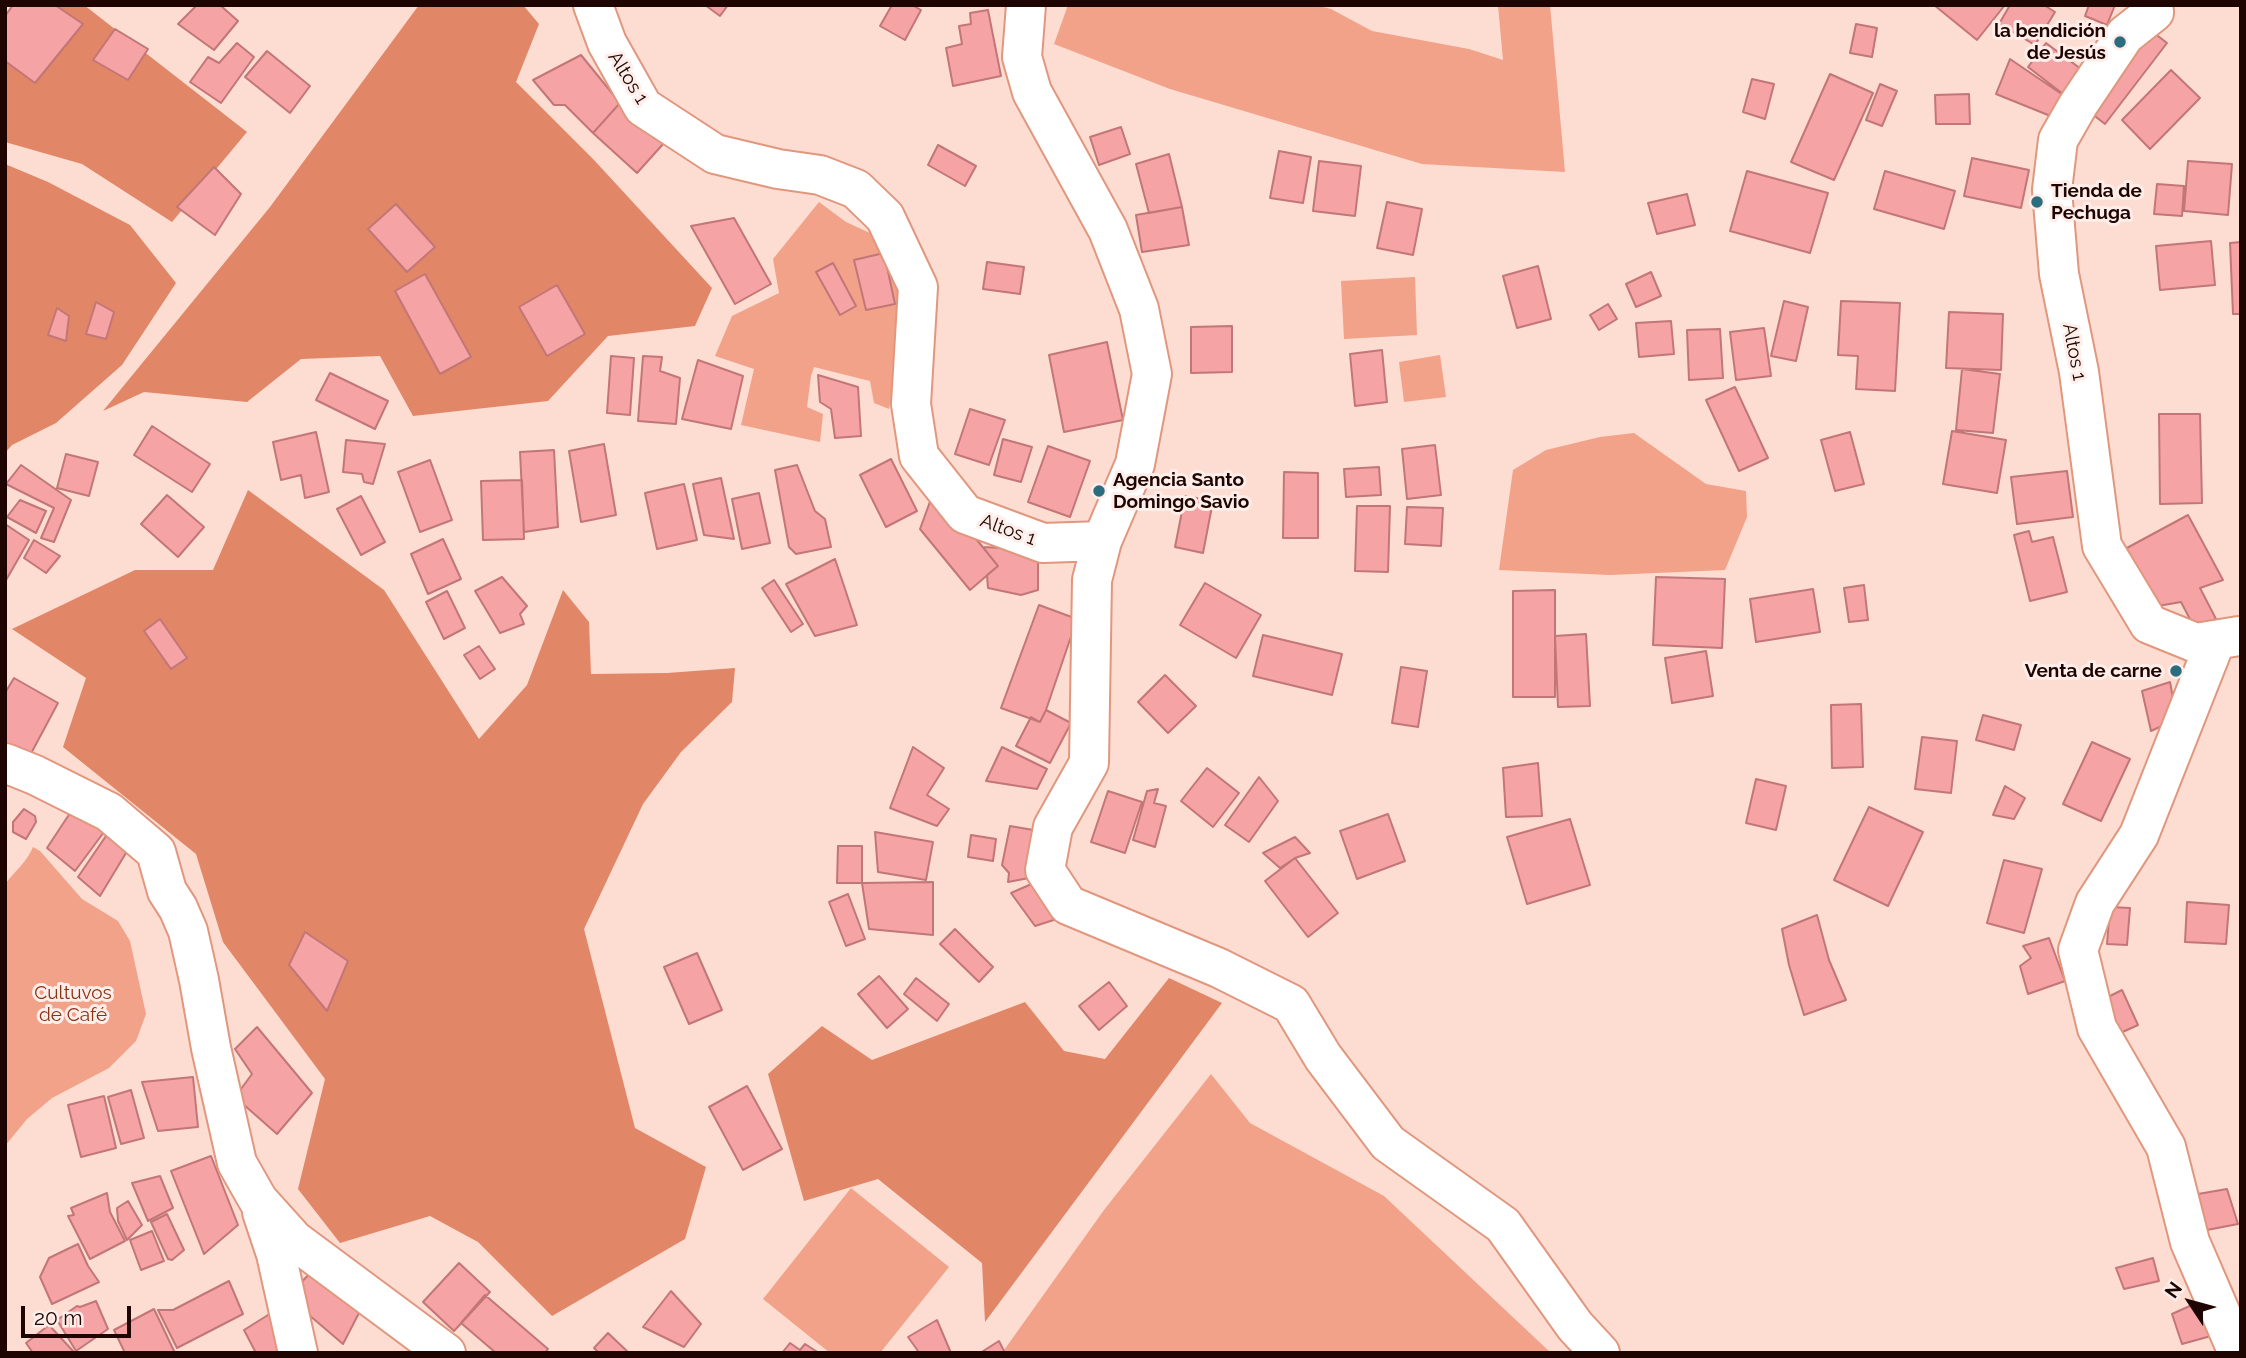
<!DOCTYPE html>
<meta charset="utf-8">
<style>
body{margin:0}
#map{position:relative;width:2246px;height:1358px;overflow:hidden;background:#fddcd2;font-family:Raleway,sans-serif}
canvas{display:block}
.frame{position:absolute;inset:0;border:7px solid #1e0501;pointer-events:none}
.north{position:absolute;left:2155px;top:1267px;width:70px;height:70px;-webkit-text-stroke:5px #feede8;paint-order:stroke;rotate:306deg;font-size:19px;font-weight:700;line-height:28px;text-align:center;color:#1e0501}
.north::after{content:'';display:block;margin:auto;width:24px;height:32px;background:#1e0501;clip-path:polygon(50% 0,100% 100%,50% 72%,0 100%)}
.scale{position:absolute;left:21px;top:1306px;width:110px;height:32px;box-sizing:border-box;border:4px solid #1e0501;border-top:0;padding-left:9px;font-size:21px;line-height:24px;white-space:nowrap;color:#1e0501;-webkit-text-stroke:5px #feede8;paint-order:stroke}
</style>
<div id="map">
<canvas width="2246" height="1358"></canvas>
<div class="frame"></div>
<div class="north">N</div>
<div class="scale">20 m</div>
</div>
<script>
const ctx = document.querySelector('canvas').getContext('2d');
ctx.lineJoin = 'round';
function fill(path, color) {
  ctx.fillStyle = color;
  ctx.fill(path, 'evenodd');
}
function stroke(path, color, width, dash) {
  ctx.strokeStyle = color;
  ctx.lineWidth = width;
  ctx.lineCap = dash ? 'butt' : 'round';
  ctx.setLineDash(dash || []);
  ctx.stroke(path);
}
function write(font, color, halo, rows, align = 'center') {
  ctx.font = font + ' Raleway,sans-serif';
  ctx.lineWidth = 6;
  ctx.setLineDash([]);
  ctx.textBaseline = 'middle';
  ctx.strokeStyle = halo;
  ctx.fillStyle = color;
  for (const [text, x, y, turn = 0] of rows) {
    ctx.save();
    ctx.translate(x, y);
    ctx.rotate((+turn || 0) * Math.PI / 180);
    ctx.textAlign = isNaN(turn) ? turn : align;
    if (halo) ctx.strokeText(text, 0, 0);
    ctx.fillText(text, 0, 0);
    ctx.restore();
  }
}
const green = new Path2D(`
 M1068,5h247l16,4 41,22 97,18 34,11 -5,-55h52l15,167 -143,-8 -252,-75 -116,-45z
 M819,202l27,20 37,17 16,35 2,79 -12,56 -15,-6 -4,-22 -56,-14 -3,9 -4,31 16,7 -3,28 -79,-17 13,-56 -39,-13 17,-40 47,-23 -6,-34z
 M1415,277l2,58 -73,4 -3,-58z
 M1440,355l6,42 -42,5 -5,-40z
 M1634,433l72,51 40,7 1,26 -22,53 -115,5 -111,-5 14,-100 33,-20 54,-13z
 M33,847l7,4 42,48 36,22 12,20 16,73 -10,27 -27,27 -57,30 -25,21 -22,27v-262c10,-13 22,-22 28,-37z
 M1211,1074l39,49 134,73 167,157h-549l102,-143z
 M851,1188l98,79 -69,86h-50l-67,-54z`);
const forest = new Path2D(`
 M50,5h34l163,127 -75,90 -90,-58 -77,-22v-121z
 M419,5h104l16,19 -23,58 78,78 118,128 -17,38 -87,10 -60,65 -135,15 -33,-60 -79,3 -54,43 -103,-10 -41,19 167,-204z
 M5,164l43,18 82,43 46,58 -54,82 -66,58 -44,22 -7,8z
 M248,490l136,100 95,149 48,-54 36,-95 26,32 2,52 76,-1 68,-5 -3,34 -51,50 -38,52 -59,125 51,199 71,39 -21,72 -133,77 -74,-74 -48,-26 -90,27 -42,-54 27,-110 -102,-137 -27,-88 -133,-107 23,-69 -74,-49 123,-59h78z
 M1169,978l53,25 -237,319 -3,-59 -104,-84 -74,22 -36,-127 54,-48 50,34 153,-58 39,49 41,8z`);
const building = new Path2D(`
 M13,5h42l28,19 -48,59 -30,-22v-45z
 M197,5h23l18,16 -24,29 -36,-26z
 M705,5h23l-8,11z
 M892,5h20l9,5 -16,30 -25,-14z
 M1934,5h71l-28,35z
 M2010,5h34l11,7 -20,33 -36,-21z
 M2089,5h26l-8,20 -22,-9z
 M988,10l13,66 -48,10 -7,-38 16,-4 -3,-18 12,-2 -1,-11z
 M1856,24l21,4 -5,29 -22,-4z
 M115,29l33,20 -20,31 -35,-20z
 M2149,29l18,14 -62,81 -18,-14z
 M237,43l17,14 -33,46 -31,-21 18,-25 11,6z
 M2046,43l35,26 -18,25 -35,-27z
 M267,51l43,35 -20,27 -45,-36z
 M581,55l39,48 -27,30 -28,-28h-11l-21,-25z
 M2010,59l53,36 -10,22 -57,-23z
 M2171,70l29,28 -50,51 -28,-29z
 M1830,74l43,19 -39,87 -43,-18z
 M1752,79l22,5 -9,35 -22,-7z
 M1880,84l17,7 -15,35 -16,-6z
 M1969,94l1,30h-34l-1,-29z
 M620,103l44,40 -27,30 -44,-40z
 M1121,127l9,27 -31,11 -9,-28z
 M938,145l38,21 -11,20 -37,-21z
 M1279,151l32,6 -8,46 -33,-5z
 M1169,154l13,53 -33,6 -13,-49z
 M1972,158l57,12 -8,38 -57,-12z
 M1319,161l42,5 -6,50 -42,-5z
 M2188,161l44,3 -4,51 -44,-4z
 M214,167l27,27 -26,41 -38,-28z
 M1747,171l81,22 -18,60 -80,-22z
 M1885,171l70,20 -11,38 -70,-20z
 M2157,184l27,2 -2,30 -28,-2z
 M1687,194l8,31 -38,9 -9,-31z
 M1387,202l35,7 -9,46 -36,-7z
 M396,204l39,43 -28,25 -39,-43z
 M1182,207l7,38 -47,7 -6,-37z
 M734,218l37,66 -36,20 -44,-78z
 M2211,241l4,44 -55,5 -4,-44z
 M2241,242v72h-8l-3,-71z
 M884,253l11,51 -29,6 -12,-50z
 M987,262l37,5 -4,27 -37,-5z
 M833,263l23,43 -16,9 -24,-43z
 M1538,266l13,53 -34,9 -14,-52z
 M1651,272l10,24 -25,11 -10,-23z
 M425,274l46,83 -31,17 -45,-83z
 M557,285l28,49 -38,22 -28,-49z
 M1784,301l24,6 -12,54 -25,-5z
 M1841,301l59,2 -5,88 -39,-2 2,-33 -20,-1z
 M96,302l18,10 -8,27 -20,-5z
 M1608,304l9,15 -18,11 -9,-15z
 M57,308l12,8 -3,25 -18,-6z
 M1949,312l54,2 -2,56 -55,-2z
 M1671,321l3,33 -35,3 -3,-34z
 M1232,326v46l-41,1v-46z
 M1764,328l7,48 -35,4 -6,-48z
 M1720,329l3,49 -34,2 -2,-50z
 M1107,342l16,78 -59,12 -15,-77z
 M1382,350l5,52 -32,4 -5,-52z
 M611,356l23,2 -4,57 -23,-2z
 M643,356l19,1 -2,14 20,7 -4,46 -38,-3z
 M698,360l45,16 -12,53 -49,-10z
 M1962,369l38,5 -7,59 -37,-3z
 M330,373l58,28 -13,28 -59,-29z
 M818,375l40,12 3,49 -26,2 -4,-29 -11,-7z
 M1735,387l33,71 -29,13 -33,-71z
 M970,409l35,11 -16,45 -34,-11z
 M2159,414h41l2,89 -42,1z
 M152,426l58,38 -18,28 -58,-37z
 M1952,431l54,9 -9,53 -54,-9z
 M316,432l13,60 -24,6 -4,-23 -20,5 -8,-38z
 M1850,432l14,52 -29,7 -14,-51z
 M1003,439l29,8 -11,35 -27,-7z
 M346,440l39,4 -12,40 -9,-2 -2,-8 -19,-2z
 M604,444l12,71 -35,7 -12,-71z
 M1435,445l6,50 -34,4 -5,-50z
 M1048,446l42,15 -20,56 -42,-15z
 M554,450l4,77 -34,5 -4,-80z
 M66,454l32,8 -9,34 -32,-8z
 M891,459l26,52 -31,16 -26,-52z
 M430,460l22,60 -32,12 -22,-60z
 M21,465l50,35 -17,42 -13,-4 13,-30 -48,-24z
 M797,465l18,46 10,8 6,28 -35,7 -7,-7 -14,-77z
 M1379,467l2,28 -35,2 -2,-28z
 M2067,471l6,46 -56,7 -6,-47z
 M1284,472l34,1v65h-35z
 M721,478l13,61 -30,-4 -11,-51z
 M522,480l2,59 -41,1 -2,-59z
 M684,484l13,56 -40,9 -12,-56z
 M935,488l63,78 -28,24 -50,-61z
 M759,493l11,50 -28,6 -10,-50z
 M167,495l37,32 -26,30 -37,-33z
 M361,496l24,46 -24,13 -24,-46z
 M1185,496l28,5 -10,52 -28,-6z
 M20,500l26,11 -10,22 -29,-16z
 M1357,506h33l-2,66 -33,-1z
 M1407,507l36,1 -2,38 -36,-2z
 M2188,515l35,65 -23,8 16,31 -22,8 -13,-25 -29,5 -27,-58z
 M5,524l24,16 -24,42z
 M2029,531l3,11 21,-5 14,55 -37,9 -16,-66z
 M443,539l18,40 -33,15 -17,-40z
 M34,540l26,16 -14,17 -22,-15z
 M983,547l40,2 15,7v34l-17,5 -33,-7 -1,-13 11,-9z
 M835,559l22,66 -42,11 -29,-52z
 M502,577l25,29 -7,8 4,10 -24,9 -25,-42z
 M1656,577l69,2 -3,69 -69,-3z
 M774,580l29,44 -12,8 -29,-44z
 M1205,583l56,32 -25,43 -56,-33z
 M1864,585l4,35 -19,2 -5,-34z
 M1813,589l7,43 -64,10 -6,-43z
 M1555,590v107h-42v-106z
 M447,591l18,37 -21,11 -18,-37z
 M1039,605l38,14 -31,91 -6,12 -39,-14z
 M160,619l27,39 -16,11 -27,-38z
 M1586,634l4,72 -32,1 -3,-71z
 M1263,635l79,19 -10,41 -79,-19z
 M479,646l16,23 -15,10 -16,-24z
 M1706,651l7,45 -41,7 -7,-45z
 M1401,667l26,4 -9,56 -26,-4z
 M1165,675l31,31 -28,27 -30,-31z
 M14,678l44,25 -31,58 -22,-12v-56z
 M2170,682l7,37 -26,12 -9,-40z
 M1861,704l2,63 -31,1 -1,-63z
 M1046,710l25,13 -21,40 -34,-17 15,-29 9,5z
 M1983,715l38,10 -7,25 -38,-10z
 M1922,737l35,4 -6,52 -36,-4z
 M2092,742l38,17 -29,62 -38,-17z
 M913,747l31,21 -17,27 22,14 -12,17 -47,-18z
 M1002,747l45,22 -10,20 -51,-8z
 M1538,763l4,53 -36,1 -3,-49z
 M1207,768l32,25 -26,34 -32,-26z
 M1259,777l19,24 -29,41 -24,-17z
 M1756,779l30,7 -10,44 -30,-7z
 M2005,786l20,12 -11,21 -21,-4z
 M1158,789l-4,14 12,3 -11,41 -22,-7 14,-49z
 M1108,791l34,11 -17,51 -34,-11z
 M1869,807l54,25 -35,74 -54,-26z
 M24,809l11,7 1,6 -10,17 -13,-7v-10z
 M72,810l32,22 -29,39 -28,-23z
 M1388,814l17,47 -48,18 -17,-48z
 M1570,819l20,66 -63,19 -20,-67z
 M1010,826l29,5 -10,47 -21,4 1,-9 -7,-8z
 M875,832l58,10 -7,38 -48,-8z
 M108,833l21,15 -29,48 -22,-19z
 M971,835l25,4 -3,22 -25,-4z
 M1295,837l15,16 -15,5 -15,10 -17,-15z
 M838,846h24v37h-25z
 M1295,858l43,55 -30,24 -43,-56z
 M2004,860l38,9 -18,64 -37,-10z
 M933,882v53l-64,-6 -7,-46z
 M1036,882l27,35 -28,9 -24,-33z
 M848,894l17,45 -19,7 -17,-44z
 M2187,902l42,3 -3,39 -41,-2z
 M2110,907l20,1 -3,37 -20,-1z
 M1817,915l12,45 17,40 -42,15 -15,-50 -7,-36z
 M955,929l38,38 -14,15 -39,-38z
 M305,932l43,29 -21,50 -38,-46z
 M2049,938l16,43 -37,13 -8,-28 11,-8 -8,-12z
 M697,953l25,57 -33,14 -25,-57z
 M879,976l29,33 -21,19 -29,-34z
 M916,978l33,26 -12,17 -33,-27z
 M1109,982l18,24 -28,24 -20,-24z
 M2122,990l16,35 -22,10 -16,-34z
 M257,1027l55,66 -35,41 -42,-37 17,-23 -17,-25z
 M193,1077l5,50 -40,4 -16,-49z
 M747,1086l35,63 -39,21 -34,-63z
 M131,1090l13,48 -23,6 -13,-47z
 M104,1096l12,52 -35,9 -13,-52z
 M211,1156l27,69 -34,29 -33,-83z
 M160,1176l13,32 -25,13 -16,-38z
 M2227,1189l11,35 -31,6 -9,-36z
 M107,1193l3,19 15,29 -35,18 -22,-43 6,-1 -3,-7z
 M128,1201l14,24 -15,15 -9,-19 -1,-13z
 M167,1214l17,36 -12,10 -4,-1 -17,-37z
 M152,1231l12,30 -23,9 -11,-30z
 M78,1244l10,22 11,16 -47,22 -12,-27 9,-19z
 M2153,1258l6,23 -35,8 -8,-21z
 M459,1263l31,29 -36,39 -31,-29z
 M316,1267l44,44 -17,33 -34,-29 -19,-21z
 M229,1281l14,33 -66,34 -19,-38h15z
 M671,1291l30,33 -17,23 -41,-20z
 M485,1295l63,54 -3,4h-49l-35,-30z
 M2203,1300l8,36 -29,8 -10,-30z
 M96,1301l12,28 -32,22 -19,-31 20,-14 3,1z
 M154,1309l21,44h-50l-11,-23z
 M276,1310l6,38 -4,5h-22l-12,-23z
 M937,1320l14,33h-35l2,-2 -10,-14z
 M49,1325l24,26 -2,2h-38l-7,-10z
 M608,1333l21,20h-30l-5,-5z
 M999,1341l6,12h-25z
 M790,1343l10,7 5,-6 14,9h-37z`);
const street = new Path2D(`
 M593,5l14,38 36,64 72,47 63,15 42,6 36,14 29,28 33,70 -7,117 8,52 46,58 78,29 59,-2 33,-77 17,-90 -13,-65 -31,-79 -76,-138 -10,-35 4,-52
 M2153,5l1,7 -29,23 -47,70 -20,35 -6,50 7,84 20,98 23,174 47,78 47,19 43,-7
 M1102,541l-10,39 -3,183 -36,64 -8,43 23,35 151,63 72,36 32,53 65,86 115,82 72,101 25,27
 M2216,640l-77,195 -44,68 -17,47 19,78 69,119 24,95 48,111
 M5,763l30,12 74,37 47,40 11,39 11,17 10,23 11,49 12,68 26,115 21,37 36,40 152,113
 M262,1212l14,42 22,99`);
const markers = [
 [2120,42,7,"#2b6d7f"],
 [2037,202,7,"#2b6d7f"],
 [1099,491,7,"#2b6d7f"],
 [2176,671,7,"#2b6d7f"]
];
const poiNames = [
 ["la bendición",2106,31],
 ["de Jesús",2106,53],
 ["Tienda de",2051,191,"left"],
 ["Pechuga",2051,213,"left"],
 ["Agencia Santo",1113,480,"left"],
 ["Domingo Savio",1113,502,"left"],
 ["Venta de carne",2162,671]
];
const streetNames = [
 ["Altos 1",628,78,58],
 ["Altos 1",2074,352,79],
 ["Altos 1",1008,530,20]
];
const parkNames = [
 ["Cultuvos",73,993],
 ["de Café",73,1015]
];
fill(green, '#f1a288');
fill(forest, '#e18667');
fill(building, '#f5a3a4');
stroke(building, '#c37677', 2);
stroke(street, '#e1977e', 42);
stroke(street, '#fff', 38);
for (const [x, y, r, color] of markers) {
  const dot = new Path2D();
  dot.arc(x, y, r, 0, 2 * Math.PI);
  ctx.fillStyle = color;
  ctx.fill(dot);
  stroke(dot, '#feede8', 2.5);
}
write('bold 19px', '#1e0501', '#feede8', poiNames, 'right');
write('19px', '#1e0501', '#feede8', streetNames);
write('19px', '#863315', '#feede8', parkNames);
</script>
